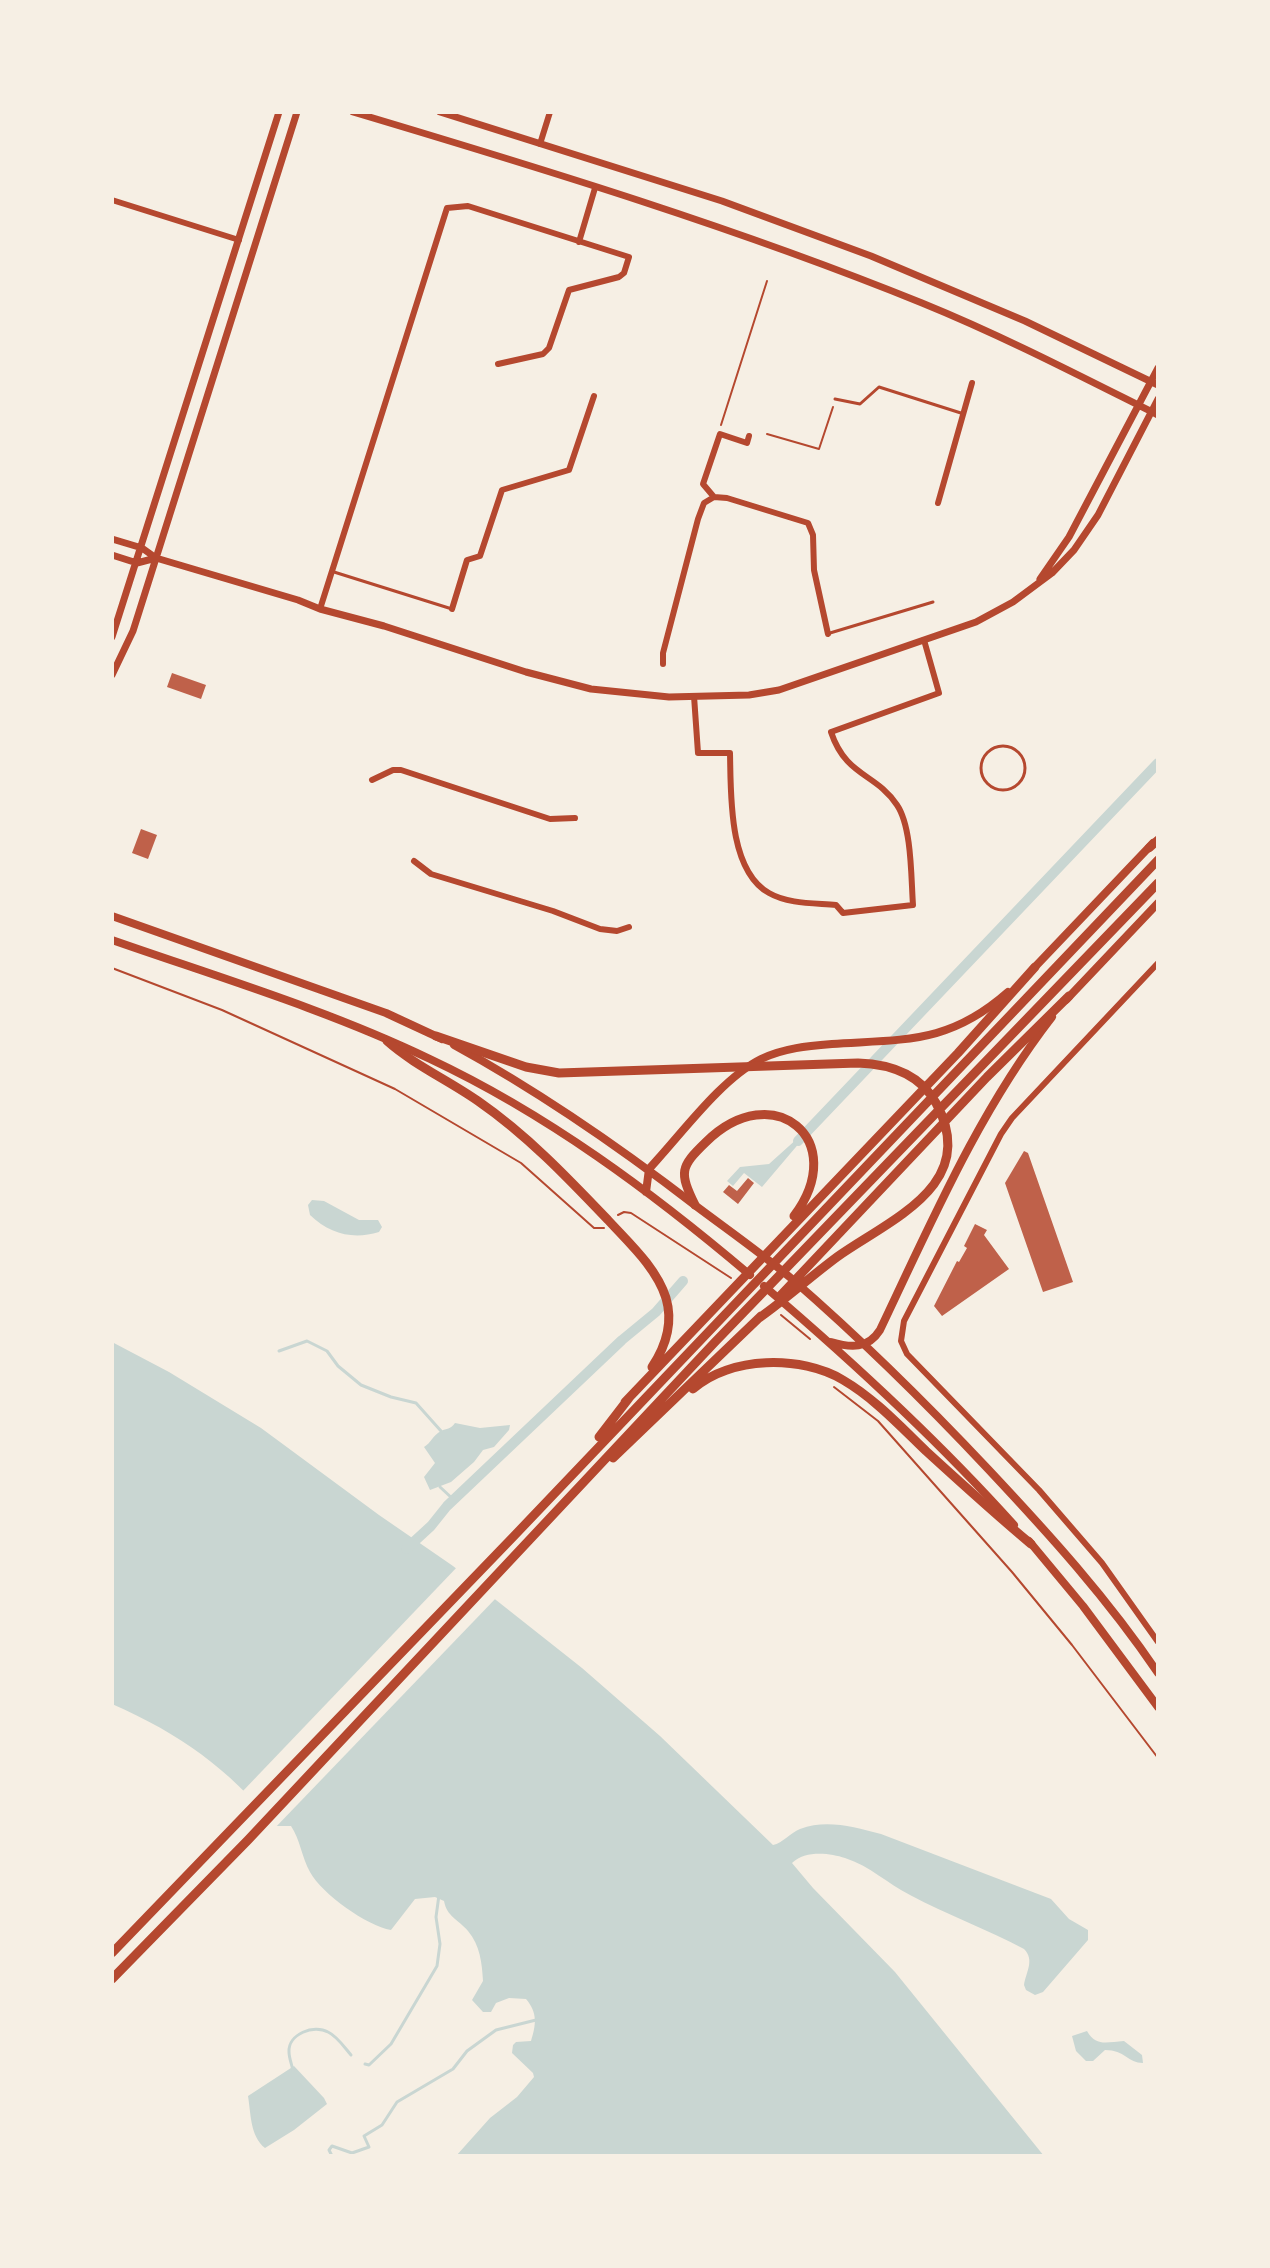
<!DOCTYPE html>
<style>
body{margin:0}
#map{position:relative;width:1270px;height:2268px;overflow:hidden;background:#f6efe4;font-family:Karla,sans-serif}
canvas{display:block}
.frame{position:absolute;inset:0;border:114px solid #f6efe4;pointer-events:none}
</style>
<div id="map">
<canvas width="1270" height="2268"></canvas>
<div class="frame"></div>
</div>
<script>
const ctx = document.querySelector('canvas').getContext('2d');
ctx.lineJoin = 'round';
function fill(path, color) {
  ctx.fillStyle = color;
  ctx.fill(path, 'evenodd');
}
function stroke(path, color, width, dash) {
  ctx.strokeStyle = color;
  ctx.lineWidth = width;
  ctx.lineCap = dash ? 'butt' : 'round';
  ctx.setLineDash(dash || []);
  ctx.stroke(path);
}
const water = new Path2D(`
 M799,1137l2,4 -39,46 -18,-14 -11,13 -6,-5 13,-14 29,-3z
 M312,1200l12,1 35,19h19l4,7 -3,5c-26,8 -49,2 -69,-17l-2,-10z
 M112,1342l57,30 92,56 118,87 74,51 129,102 78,68 113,109c10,-2 17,-12 27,-16 27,-10 53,-2 81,5l170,65 18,20 19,11v10l-45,52 -8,3 -9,-5 -2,-5c2,-13 11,-25 0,-36 -37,-20 -77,-34 -114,-54 -22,-11 -40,-29 -65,-37 -15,-5 -40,-8 -53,5l21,25 82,84 149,184h-588l34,-38 27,-21 17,-20 -1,-4 -21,-20 1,-8 3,-3 15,-1c5,-16 7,-28 -5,-42l-17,-1 -13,5 -5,9h-8l-11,-12 11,-19c-1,-18 -3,-36 -15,-50 -10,-12 -21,-14 -24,-30l-9,-4 -20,2 -24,31c-24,-4 -69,-36 -81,-58 -8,-14 -10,-33 -19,-46h-15c-50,-59 -94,-91 -164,-122z
 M455,1423l25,5 30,-3 -1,5 -15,17 -11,3 -9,12 -23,20 -21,8 -6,-13 11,-14 -11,-16c7,-4 9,-12 17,-16 6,-3 9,-1 14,-8z
 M1087,2031c9,16 20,11 37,10l18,14 1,8c-15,0 -18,-13 -38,-13l-12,11h-7l-10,-10 -4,-15z
 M294,2066l30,32 3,6 -33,26 -29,18c-15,-12 -14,-34 -17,-52z`);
const pier = new Path2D(`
 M459,1565l39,31 -225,234 -7,-4 -25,-33z`);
const stream = new Path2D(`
 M279,1351l28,-10 20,10 11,15 23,19 30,12 25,6 25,28
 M440,1487l14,13
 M365,2064l4,1 22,-21 46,-78 3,-22 -4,-27 3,-22
 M293,2071c-1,-6 -4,-13 -4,-19 -1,-18 25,-28 39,-20 9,4 17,16 23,23
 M332,2156l-3,-6 3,-4 20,7 17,-6 -5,-11 18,-11 15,-23 56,-33 14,-18 29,-21 40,-10`);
const canal = new Path2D(`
 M798,1141l360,-378
 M406,1549l25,-23 16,-20 175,-166 34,-28 27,-31`);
const building = new Path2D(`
 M172,673l34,12 -5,14 -34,-12z
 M141,829l16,6 -9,24 -16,-6z
 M1024,1151l4,2 45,129 -30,10 -38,-109z
 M748,1178l6,5 -16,21 -15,-12 6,-7 8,6z
 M975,1224l12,6 -3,5 25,34 -67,47 -8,-10 23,-45 2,1 8,-14 -3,-2z`);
const path = new Path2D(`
 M721,425l46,-144
 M767,434l52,15 14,-42
 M112,968l110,42 173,79 126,74 73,65h10
 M618,1215l6,-3 7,1 100,65
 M781,1315l29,24
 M834,1387l44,34 134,151 60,73 86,113`);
const service = new Path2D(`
 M835,399l25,5 19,-17 85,27
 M334,572l118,37
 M830,633l103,-31
 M981 768a22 22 0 1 1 44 0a22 22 0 1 1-44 0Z`);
const minor = new Path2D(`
 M540,144l10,-32
 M112,200l127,40
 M579,242l16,-54
 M714,497l13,1 81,25 5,12 1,35 14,64
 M714,497l-11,-13 17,-50 27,9 2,-7
 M938,503l34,-120
 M320,609l127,-401 21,-2 161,51 -5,16 -5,4 -50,13 -20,58 -6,6 -45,10
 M452,609l15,-49 13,-4 22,-66 67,-20 25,-74
 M663,664v-11l35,-134 6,-16 10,-6
 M694,696l4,57h32c1,40 -2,117 39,140 19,11 45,10 67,12l7,8 70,-8c-2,-27 -1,-78 -16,-100 -21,-32 -51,-28 -66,-73l108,-39 -15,-53
 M372,780l21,-10h8l149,49 25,-1
 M414,861l17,13 122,37 47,18 17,2 12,-4
 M1158,963l-146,155 -11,16 -97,187 -3,20 6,13 132,136 63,73 56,79`);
const tertiary = new Path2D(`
 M353,112c191,57 384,116 569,191 81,33 158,73 236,112
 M440,112l282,89 149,55 154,65 133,64
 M112,539l30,9 14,10 142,42 22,9 64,17 142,46 65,17 78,8 80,-2 30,-5 197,-68 37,-20 39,-29 22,-23 24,-35 60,-116
 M112,555l25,8 19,-5
 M1040,579l29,-42 89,-169
 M112,637l167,-525
 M112,675l21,-44 164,-519`);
const secondary = new Path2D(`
 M112,916l274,97 56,26
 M112,940c106,37 216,70 318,119 117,55 222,133 320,216
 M1033,969l120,-126
 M1066,1000l92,-97
 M454,1045c86,47 164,101 242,161 32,24 65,47 96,73 69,60 133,123 196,190 61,65 120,130 170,204
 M646,1192l3,-23 8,-9c29,-32 66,-82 104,-101 23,-11 47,-13 71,-15 74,-5 117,0 176,-52
 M764,1286c88,75 173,153 250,239
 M831,1342c20,6 37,7 49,-12 51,-107 99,-219 172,-313
 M1029,1541l54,65 75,101`);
const primary = new Path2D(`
 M1149,848l9,-8
 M436,1036l90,31 33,6 299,-10c31,1 62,11 78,40 45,82 -47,117 -99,154 -27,20 -51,42 -78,61
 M387,1041c27,24 61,39 91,60 49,34 89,76 130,119 21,23 48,47 58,78 7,24 0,48 -14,69
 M695,1205c-16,-33 -15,-38 11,-63 67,-66 145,-2 88,74
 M780,1296l207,-219 82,-81
 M693,1389c37,-33 108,-34 150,-9 31,18 57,46 83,71 35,32 69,63 105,93
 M625,1402l333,-349 77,-86
 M599,1437l30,-39
 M613,1458l148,-142
 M112,1953l402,-417 644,-676
 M112,1979l136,-139 467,-498 443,-459`);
fill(water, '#c9d6d2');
fill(pier, '#f6efe4');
stroke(stream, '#c9d6d2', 3);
stroke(canal, '#c9d6d2', 10);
fill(building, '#bf614a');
stroke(path, '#b5482f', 2);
stroke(service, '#b5482f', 3);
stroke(minor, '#b5482f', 6);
stroke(tertiary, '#b5482f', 7);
stroke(secondary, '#b5482f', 8);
stroke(primary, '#b5482f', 9);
</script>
